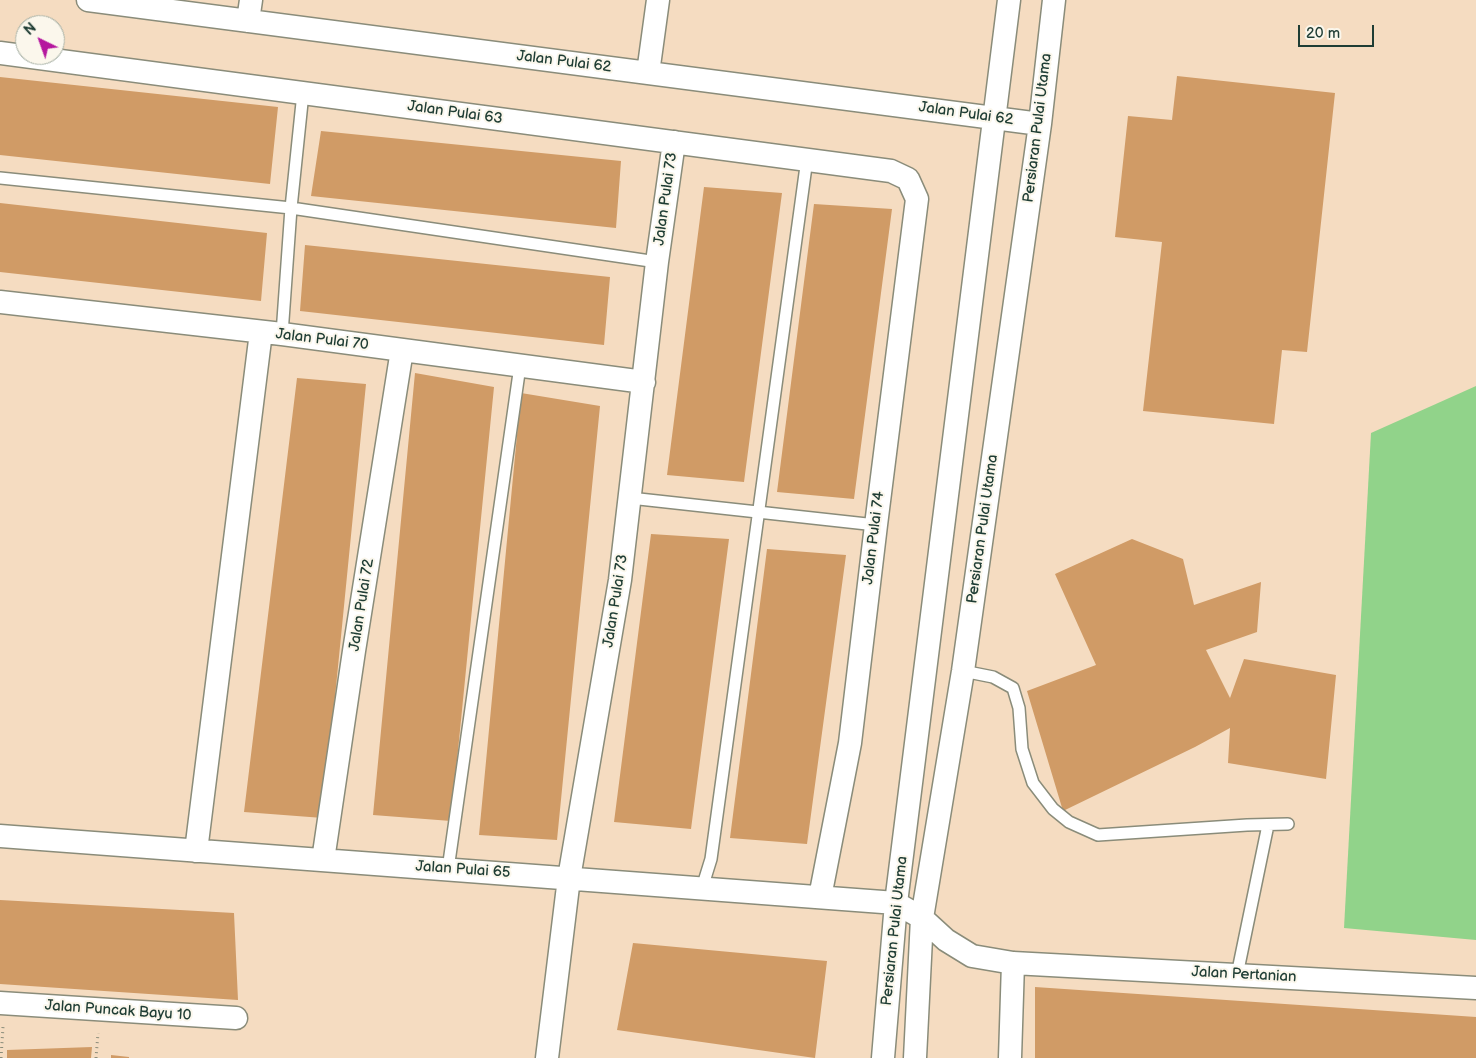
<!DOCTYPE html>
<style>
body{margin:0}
#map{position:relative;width:1476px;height:1058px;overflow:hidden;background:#f5dcc1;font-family:"Balsamiq Sans",sans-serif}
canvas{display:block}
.north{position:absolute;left:15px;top:15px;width:50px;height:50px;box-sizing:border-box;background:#fbf7ec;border:1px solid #a3ada2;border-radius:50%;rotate:318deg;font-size:14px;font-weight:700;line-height:20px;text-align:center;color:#1f3d34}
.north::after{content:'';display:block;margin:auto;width:18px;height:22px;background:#b5179e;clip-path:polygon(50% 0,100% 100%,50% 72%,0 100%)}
.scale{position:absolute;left:1298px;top:25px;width:76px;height:22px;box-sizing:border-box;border:2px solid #1f3d34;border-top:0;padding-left:6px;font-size:15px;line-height:18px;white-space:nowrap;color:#1f3d34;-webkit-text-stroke:4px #fbf7ec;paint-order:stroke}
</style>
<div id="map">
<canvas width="1476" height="1058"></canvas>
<div class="north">N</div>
<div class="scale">20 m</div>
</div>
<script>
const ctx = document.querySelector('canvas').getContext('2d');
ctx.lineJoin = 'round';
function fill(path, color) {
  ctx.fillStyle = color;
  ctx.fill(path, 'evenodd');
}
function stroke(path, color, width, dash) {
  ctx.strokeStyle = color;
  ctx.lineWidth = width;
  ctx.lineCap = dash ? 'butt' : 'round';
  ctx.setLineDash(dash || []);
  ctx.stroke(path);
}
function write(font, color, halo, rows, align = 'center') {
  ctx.font = font + ' "Balsamiq Sans",sans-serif';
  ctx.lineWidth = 4;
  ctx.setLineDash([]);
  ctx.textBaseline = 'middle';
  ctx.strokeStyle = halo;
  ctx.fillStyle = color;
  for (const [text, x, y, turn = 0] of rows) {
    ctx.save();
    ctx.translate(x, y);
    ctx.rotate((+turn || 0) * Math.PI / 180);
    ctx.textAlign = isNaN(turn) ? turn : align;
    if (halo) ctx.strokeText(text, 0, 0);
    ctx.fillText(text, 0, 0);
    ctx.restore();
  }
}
const green = new Path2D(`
 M1476,386v554l-132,-12 27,-495z`);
const building = new Path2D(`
 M1177,76l158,17 -28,259 -25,-2 -8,74 -131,-13 19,-169 -47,-5 13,-121 44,4z
 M0,77l278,30 -8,77 -270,-29z
 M321,131l300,30 -5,67 -305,-32z
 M704,187l78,6 -38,289 -77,-7z
 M0,203l267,30 -6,68 -261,-29z
 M814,204l78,5 -38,290 -77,-7z
 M305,245l305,32 -6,68 -304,-34z
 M415,373l79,14 -43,434 -78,-6z
 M297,378l69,6 -43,434 -79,-6z
 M521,393l79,13 -43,434 -78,-5z
 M651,534l78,5 -38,290 -77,-7z
 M1132,539l51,20 11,46 67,-23 -4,50 -51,18 24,48 14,-39 92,16 -10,104 -98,-16 2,-35 -35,19 -132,64 -36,-120 69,-26 -41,-91z
 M767,549l79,6 -39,289 -77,-6z
 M0,900l234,13 4,87 -238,-16z
 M633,943l194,18 -12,97 -198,-28z
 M1035,987l441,30v41h-441z
 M92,1047l-1,11h-84v-8z
 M111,1055l18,2v1h-18z`);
const path = new Path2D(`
 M1,1058l2,-31
 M96,1058l2,-25`);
const service = new Path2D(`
 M0,178l291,30 366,54
 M282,334l9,-126 12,-115
 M630,498l246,27
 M963,671l30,6 20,11 6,20 3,41 11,34 20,26 16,13 29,13 149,-10 41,-1
 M448,869l72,-503
 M702,888l9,-29 96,-700
 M1237,975l31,-150`);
const minor = new Path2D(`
 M88,0l952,124
 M248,21l3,-21
 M0,53l891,118 17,8 9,20 -41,326 -26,218 -30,154
 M648,73l10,-73
 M0,302l282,32 362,48
 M0,836l896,67 26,15 24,22 26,16 41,7 463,25
 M196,851l65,-519
 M323,860l31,-209 48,-301
 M0,1003l236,15
 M547,1058l22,-180 51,-298 37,-318 17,-120
 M883,1058l13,-155 113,-903
 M915,1058l7,-140 41,-247 77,-547 14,-124
 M1010,1058l3,-95`);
const streetNames = [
 ["Jalan Pulai 62",564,62,7],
 ["Jalan Pulai 63",455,113,8],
 ["Jalan Pulai 62",966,114,8],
 ["Persiaran Pulai Utama",1038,128,-83],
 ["Jalan Pulai 73",666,199,-82],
 ["Jalan Pulai 70",322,340,7],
 ["Persiaran Pulai Utama",983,529,-82],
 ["Jalan Pulai 74",874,538,-83],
 ["Jalan Pulai 73",616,601,-81],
 ["Jalan Pulai 72",362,605,-81],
 ["Jalan Pulai 65",463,870,4],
 ["Persiaran Pulai Utama",895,931,-84],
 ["Jalan Pertanian",1244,975,3],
 ["Jalan Puncak Bayu 10",118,1011,4]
];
fill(green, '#91d38a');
fill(building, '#d09b66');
stroke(service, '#8a8c7a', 14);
stroke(minor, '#8a8c7a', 25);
stroke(path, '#8a8c7a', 3, [1, 4]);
stroke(service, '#fff', 11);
stroke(minor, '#fff', 22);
write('15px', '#1f3d34', '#fbf7ec', streetNames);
</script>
